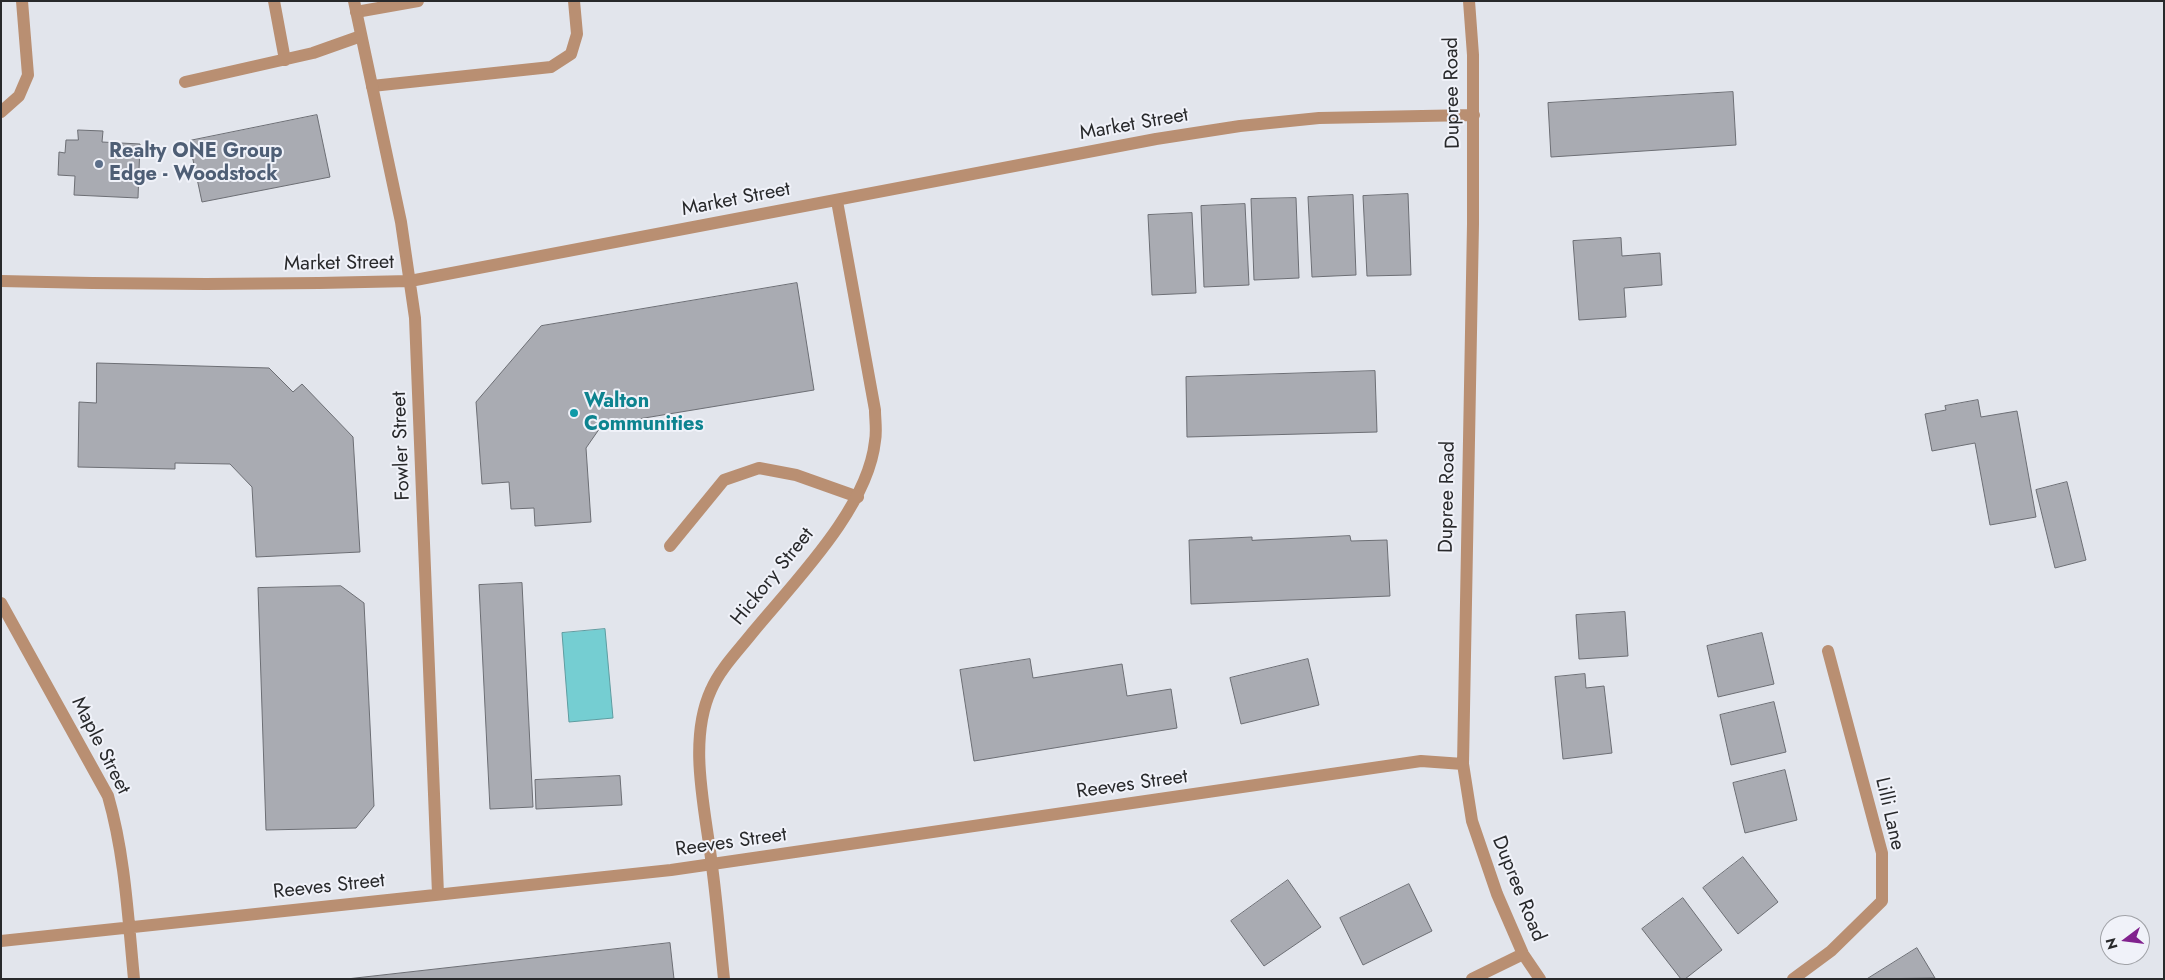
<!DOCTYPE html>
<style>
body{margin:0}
#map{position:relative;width:2165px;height:980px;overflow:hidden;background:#e2e5ec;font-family:Jost,sans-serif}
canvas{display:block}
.frame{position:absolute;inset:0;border:2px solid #28292b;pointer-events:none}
.north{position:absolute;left:2100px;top:915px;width:50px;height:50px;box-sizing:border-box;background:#f0f2f9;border:1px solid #a0a2a7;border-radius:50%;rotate:255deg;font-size:14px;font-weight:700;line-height:20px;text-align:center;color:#28292b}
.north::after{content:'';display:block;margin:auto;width:18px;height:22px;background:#81228e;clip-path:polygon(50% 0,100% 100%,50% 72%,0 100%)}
</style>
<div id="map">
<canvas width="2165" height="980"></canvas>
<div class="frame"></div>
<div class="north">N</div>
</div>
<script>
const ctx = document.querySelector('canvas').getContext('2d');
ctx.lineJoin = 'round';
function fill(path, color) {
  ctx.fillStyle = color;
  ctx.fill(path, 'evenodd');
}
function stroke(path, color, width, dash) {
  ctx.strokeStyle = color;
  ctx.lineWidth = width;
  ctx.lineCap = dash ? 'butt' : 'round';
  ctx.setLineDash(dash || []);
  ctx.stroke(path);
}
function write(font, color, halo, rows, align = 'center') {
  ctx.font = font + ' Jost,sans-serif';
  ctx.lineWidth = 4;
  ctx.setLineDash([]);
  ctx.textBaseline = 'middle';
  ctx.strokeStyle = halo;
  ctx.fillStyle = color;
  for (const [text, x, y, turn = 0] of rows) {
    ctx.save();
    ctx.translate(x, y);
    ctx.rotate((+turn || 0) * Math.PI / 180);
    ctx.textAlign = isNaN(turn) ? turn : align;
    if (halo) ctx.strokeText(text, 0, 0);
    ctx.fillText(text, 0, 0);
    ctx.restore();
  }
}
const water = new Path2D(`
 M605,629l8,89 -44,4 -7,-89z`);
const building = new Path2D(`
 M1733,92l3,53 -185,12 -3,-54z
 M317,115l13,62 -128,25 -13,-61z
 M78,130l25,1 -1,11 38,2 -2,54 -64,-3 1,-19 -17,-1 1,-23 6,1 1,-13h12z
 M1408,194l3,81 -44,1 -4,-80z
 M1353,195l3,80 -44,2 -4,-80z
 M1296,198l3,80 -45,2 -3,-81z
 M1245,204l4,81 -45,2 -3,-81z
 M1192,213l4,80 -44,2 -4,-80z
 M1621,238l1,18 38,-3 2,32 -38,3 2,29 -47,3 -6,-79z
 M797,283l17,107 -212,35 -16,23 5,74 -56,4 -1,-18 -23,1 -2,-27 -27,2 -6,-82 65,-76z
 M97,363l172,5 24,24 9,-8 51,53 7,115 -104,5 -4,-70 -22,-23 -55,-1v6l-97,-2 1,-65 17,1z
 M1375,371l2,61 -190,5 -1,-60z
 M1978,400l3,17 36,-6 19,106 -46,8 -15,-82 -43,8 -7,-37 21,-4 -1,-4z
 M2067,482l19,78 -31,8 -19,-78z
 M1350,536l1,5 36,-1 3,56 -199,8 -2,-64 63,-3v3z
 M522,583l11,224 -43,2 -11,-224z
 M341,586l23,17 10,203 -18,22 -90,2 -8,-242z
 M1625,612l3,44 -49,3 -3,-44z
 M1762,633l12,51 -56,13 -11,-51z
 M1030,659l3,19 89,-14 5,32 44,-7 6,39 -203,33 -14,-91z
 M1308,659l11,46 -78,19 -11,-46z
 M1585,674l1,14 18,-2 8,67 -49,6 -8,-82z
 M1774,702l12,50 -55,13 -11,-50z
 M1785,770l12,50 -52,13 -12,-50z
 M620,776l2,29 -86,4 -1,-29z
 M1743,857l35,45 -40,32 -35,-46z
 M1288,880l33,47 -57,39 -33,-45z
 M1409,884l23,47 -69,34 -23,-47z
 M1683,898l39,52 -37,29h-4l-39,-50z
 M670,943l4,36h-327z
 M1917,948l18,30 -68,1z`);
const lane = new Path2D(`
 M274,1l11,59
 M356,12l62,-11
 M185,82l128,-29 48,-17
 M372,86l179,-19 20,-13 6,-20 -3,-33
 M1,112l18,-16 9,-21 -6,-74
 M670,546l54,-66 35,-12 37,7 62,22`);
const street = new Path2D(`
 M354,1l47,221 14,96 23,576
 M1469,1l4,54v169l-10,540 9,57 25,73 26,60 17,25
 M1,281c137,4 273,4 409,0l746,-142 84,-13 79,-8 155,-3
 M1,603l107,193c17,59 20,121 26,183
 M1,941l670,-71 750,-109 42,3
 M724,979c-4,-38 -7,-76 -12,-113 -6,-54 -25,-124 -1,-176 9,-21 27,-39 42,-58 42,-51 115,-124 122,-191 2,-10 0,-21 0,-31l-38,-209
 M1472,979l51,-25
 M1793,979l38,-28 51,-50v-48l-54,-202`);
const markers = [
 [99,164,5,"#5c6f8a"],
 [574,413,5,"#0f9aa8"]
];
const streetNames = [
 ["Dupree Road",1453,93,-91],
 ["Market Street",1134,125,-10],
 ["Market Street",736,200,-11],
 ["Market Street",339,264,-1],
 ["Fowler Street",402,446,-92],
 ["Dupree Road",1448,497,-89],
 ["Hickory Street",773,577,-51],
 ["Maple Street",100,746,63],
 ["Reeves Street",1132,785,-8],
 ["Lilli Lane",1889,814,77],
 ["Reeves Street",731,843,-8],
 ["Reeves Street",329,887,-6],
 ["Dupree Road",1518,889,68]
];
const serviceNames = [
 ["Realty ONE Group",109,152],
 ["Edge - Woodstock",109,175]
];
const cultureNames = [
 ["Walton",584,402],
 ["Communities",584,425]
];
fill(water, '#75ced2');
stroke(water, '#5e9ca0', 1);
fill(building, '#a9abb2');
stroke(building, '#6c6e74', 1);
stroke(lane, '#b98f72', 12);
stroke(street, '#b98f72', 12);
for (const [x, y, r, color] of markers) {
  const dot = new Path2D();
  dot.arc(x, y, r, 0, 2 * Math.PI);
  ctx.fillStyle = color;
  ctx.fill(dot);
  stroke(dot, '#f0f2f9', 2);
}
write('20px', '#28292b', '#f0f2f9', streetNames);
write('bold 20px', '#4e5e75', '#f0f2f9', serviceNames, 'left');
write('bold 20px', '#0d838f', '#f0f2f9', cultureNames, 'left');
</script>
